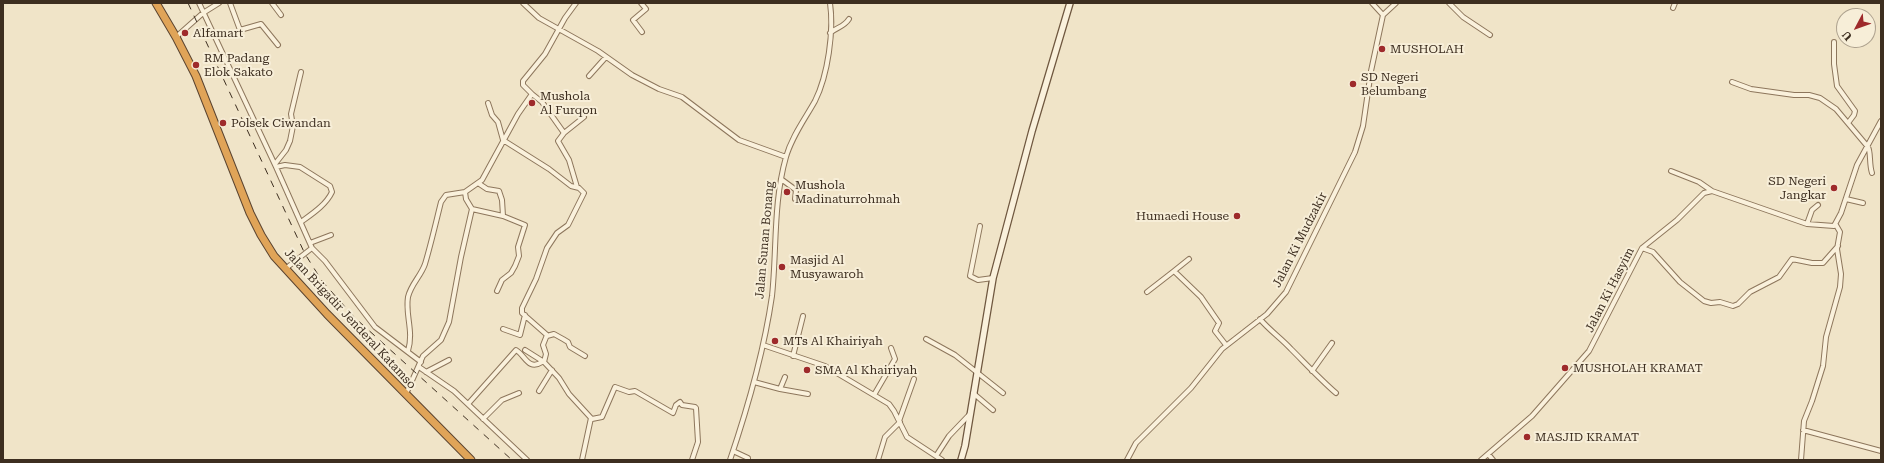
<!DOCTYPE html>
<style>
body{margin:0}
#map{position:relative;width:1884px;height:463px;overflow:hidden;background:#f0e4c8;font-family:"Roboto Serif",serif}
canvas{display:block}
.frame{position:absolute;inset:0;border:4px solid #3d2e20;pointer-events:none}
.north{position:absolute;left:1836px;top:8px;width:40px;height:40px;box-sizing:border-box;background:#f7eed8;border:1px solid #ada18e;border-radius:50%;rotate:229deg;font-size:11px;font-weight:700;line-height:16px;text-align:center;color:#3d2e20}
.north::after{content:'';display:block;margin:auto;width:14px;height:18px;background:#9e2a2b;clip-path:polygon(50% 0,100% 100%,50% 72%,0 100%)}
</style>
<div id="map">
<canvas width="1884" height="463"></canvas>
<div class="frame"></div>
<div class="north">U</div>
</div>
<script>
const ctx = document.querySelector('canvas').getContext('2d');
ctx.lineJoin = 'round';
function stroke(path, color, width, dash) {
  ctx.strokeStyle = color;
  ctx.lineWidth = width;
  ctx.lineCap = dash ? 'butt' : 'round';
  ctx.setLineDash(dash || []);
  ctx.stroke(path);
}
function write(font, color, halo, rows, align = 'center') {
  ctx.font = font + ' "Roboto Serif",serif';
  ctx.lineWidth = 4;
  ctx.setLineDash([]);
  ctx.textBaseline = 'middle';
  ctx.strokeStyle = halo;
  ctx.fillStyle = color;
  for (const [text, x, y, turn = 0] of rows) {
    ctx.save();
    ctx.translate(x, y);
    ctx.rotate((+turn || 0) * Math.PI / 180);
    ctx.textAlign = isNaN(turn) ? turn : align;
    if (halo) ctx.strokeText(text, 0, 0);
    ctx.fillText(text, 0, 0);
    ctx.restore();
  }
}
const street = new Path2D(`
 M199,3l77,164 36,81 13,13 50,66 46,35
 M230,3l10,27 21,-6 17,21
 M272,3l9,12
 M523,3l16,15 59,33 34,24 27,14 23,8 57,43 47,17
 M641,3l5,6 -13,11 9,12
 M1372,3l11,12
 M1449,3l14,14 27,18
 M1673,8l2,-5
 M830,33c7,-6 14,-6 19,-14
 M176,37l27,-24 16,-10
 M1834,42v22l3,22 18,25 -1,4 -6,8
 M589,76l17,-19
 M1732,82l19,7 43,6h15l11,3 16,11 32,38c3,5 1,17 4,26
 M532,94l10,8 22,31 -6,8 11,19 8,27
 M488,103l4,12 6,7 5,18 46,29 22,17 8,2 5,5 -16,32 -11,8 -10,15 -11,31 -14,29v5l25,22 -4,10 3,9 -2,8
 M564,133l20,-16
 M275,164l11,-14 4,-9 3,-15 -2,-12 10,-42
 M276,167l9,-2 15,2 30,19 2,6c-6,13 -20,22 -31,30
 M1671,171l28,11 13,9
 M781,179l15,11 -1,9
 M478,183l9,6 12,2 3,9 1,16
 M1846,199l17,4
 M472,209l31,7 22,9 -7,22 1,9 -4,10 -4,7 -9,7 -5,11
 M1807,224l5,-14 6,-5
 M980,226l-10,50 8,4 15,-2
 M310,243l21,-8
 M1642,248l11,4 27,30 24,19 7,2 9,-1 13,4 5,-2 12,-12 29,-15 13,-18 20,4h11l15,-17
 M285,269l27,-21
 M1174,271l15,-12
 M1147,292l27,-21 27,26 18,26 -4,8 11,14
 M1260,319c9,11 21,19 31,30 15,15 29,30 45,44
 M503,329l17,6 5,-20
 M547,336l7,-2 9,5 5,3 2,5 15,9
 M926,339l29,16 48,38
 M763,345l62,21 64,38 5,7 13,26 35,23
 M525,350l19,12 15,16 10,16 22,24 -9,42
 M408,351c6,-20 -3,-36 0,-54 3,-13 13,-21 17,-33 6,-20 11,-42 16,-62l5,-7 19,-3
 M793,356l10,-40
 M419,367l35,24 73,69
 M1312,371l20,-28
 M426,372l23,-12
 M754,382l26,7 5,-12
 M780,389l28,5
 M539,391l13,-21
 M973,393l20,17
 M406,394l17,-38 18,-16 8,-18 12,-65 11,-48 -6,-10 -1,-7 17,-12 36,-66 14,-20 -9,-9v-4l22,-27 20,-36 11,-15
 M874,395l21,-36 -4,-11
 M468,404l48,-54c9,5 12,21 26,12
 M483,419l19,-19 17,-7
 M592,419l10,-2 13,-30 14,5 6,-1 38,22 3,-8 4,-3 2,3 13,2 1,1 2,34 -6,18
 M899,421l15,-42
 M1803,430l78,21
 M733,451l15,7v2
 M1488,454l5,6
 M936,456l13,-20 21,-22
 M730,460c18,-53 34,-109 42,-164 5,-47 1,-93 14,-139 6,-21 19,-38 29,-56 13,-26 19,-70 15,-98
 M878,460l7,-23 15,-15
 M1127,460l9,-17 55,-55 31,-39 45,-35 19,-22 69,-140 8,-26 8,-55 12,-56 13,-12
 M1481,460l51,-44 57,-65 53,-103 35,-28 27,-27 8,-2 95,33 27,2 7,-13 16,-48 24,-44
 M1801,460l3,-39 8,-20 11,-35 3,-29 14,-50 1,-13 -4,-25 3,-17 -4,-7`);
const secondary = new Path2D(`
 M961,460l4,-14 28,-168 39,-147 38,-128`);
const highway = new Path2D(`
 M156,3l20,34 20,39 54,137 11,22 13,21 53,58 144,146`);
const rail = new Path2D(`
 M188,3l117,251 17,27 32,36 158,143`);
const markers = [
 [185,33,4,"#9e2a2b"],
 [1382,49,4,"#9e2a2b"],
 [196,65,4,"#9e2a2b"],
 [1353,84,4,"#9e2a2b"],
 [532,103,4,"#9e2a2b"],
 [223,123,4,"#9e2a2b"],
 [1834,188,4,"#9e2a2b"],
 [787,192,4,"#9e2a2b"],
 [1237,216,4,"#9e2a2b"],
 [782,267,4,"#9e2a2b"],
 [775,341,4,"#9e2a2b"],
 [1565,368,4,"#9e2a2b"],
 [807,370,4,"#9e2a2b"],
 [1527,437,4,"#9e2a2b"]
];
const poiNames = [
 ["Alfamart",193,33],
 ["MUSHOLAH",1390,49],
 ["RM Padang",204,58],
 ["Elok Sakato",204,72],
 ["SD Negeri",1361,77],
 ["Belumbang",1361,91],
 ["Mushola",540,96],
 ["Al Furqon",540,110],
 ["Polsek Ciwandan",231,123],
 ["SD Negeri",1826,181,"right"],
 ["Jangkar",1826,195,"right"],
 ["Mushola",795,185],
 ["Madinaturrohmah",795,199],
 ["Humaedi House",1229,216,"right"],
 ["Masjid Al",790,260],
 ["Musyawaroh",790,274],
 ["MTs Al Khairiyah",783,341],
 ["MUSHOLAH KRAMAT",1573,368],
 ["SMA Al Khairiyah",815,370],
 ["MASJID KRAMAT",1535,437]
];
const streetNames = [
 ["Jalan Sunan Bonang",765,240,-85],
 ["Jalan Ki Mudzakir",1300,240,-63],
 ["Jalan Ki Hasyim",1610,290,-63],
 ["Jalan Brigadir Jenderal Katamso",350,319,47]
];
stroke(street, '#8d765c', 6);
stroke(secondary, '#6f573f', 8);
stroke(highway, '#5b4430', 9);
stroke(street, '#faf1dc', 4);
stroke(secondary, '#faf1dc', 5.5);
stroke(highway, '#e0a458', 7);
stroke(rail, '#3d2e20', 1, [7, 7]);
for (const [x, y, r, color] of markers) {
  const dot = new Path2D();
  dot.arc(x, y, r, 0, 2 * Math.PI);
  ctx.fillStyle = color;
  ctx.fill(dot);
  stroke(dot, '#f7eed8', 1.5);
}
write('12px', '#3d2e20', '#f7eed8', poiNames, 'left');
write('12px', '#3d2e20', '#f7eed8', streetNames);
</script>
